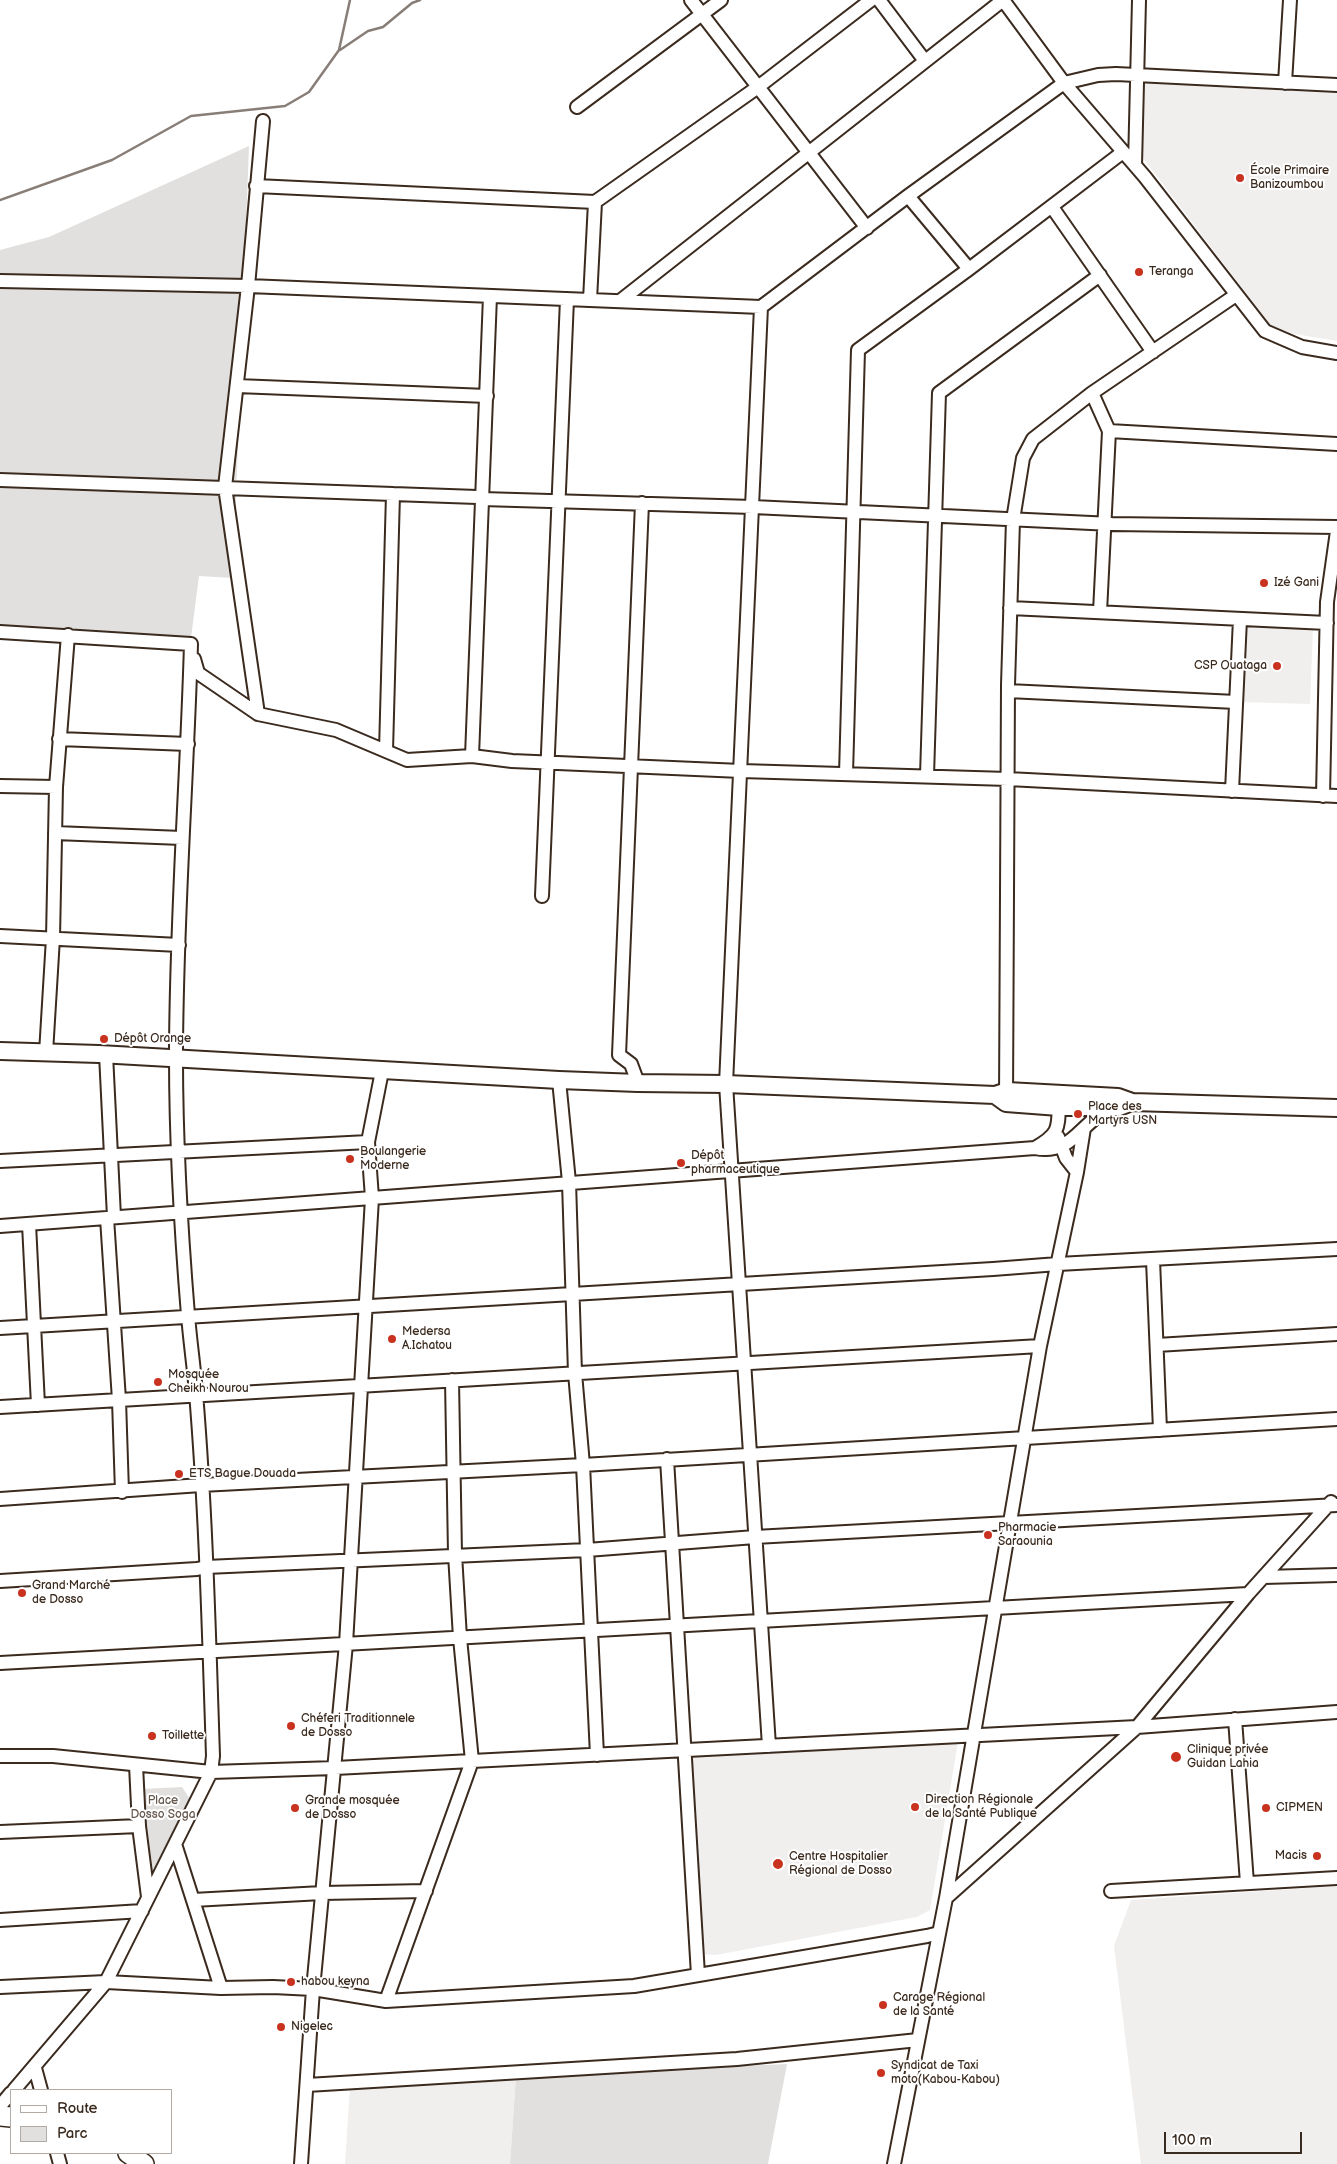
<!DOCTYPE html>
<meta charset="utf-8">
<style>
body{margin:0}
#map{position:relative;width:1337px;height:2164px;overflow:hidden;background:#fff;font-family:"Balsamiq Sans",sans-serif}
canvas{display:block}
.legend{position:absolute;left:10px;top:2089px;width:162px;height:65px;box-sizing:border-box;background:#fff;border:1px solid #b1aaa5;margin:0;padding:6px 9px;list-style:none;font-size:15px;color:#3b2a1e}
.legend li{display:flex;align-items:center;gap:10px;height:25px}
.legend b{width:25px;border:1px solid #b1aaa5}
.scale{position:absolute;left:1164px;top:2132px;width:138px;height:22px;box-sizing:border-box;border:2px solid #3b2a1e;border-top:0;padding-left:6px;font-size:15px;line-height:18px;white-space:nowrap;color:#3b2a1e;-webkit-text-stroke:4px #fff;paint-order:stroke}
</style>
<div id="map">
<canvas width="1337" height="2164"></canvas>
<ul class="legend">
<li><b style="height:6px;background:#fff"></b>Route</li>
<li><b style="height:14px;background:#e2e0de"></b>Parc</li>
</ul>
<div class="scale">100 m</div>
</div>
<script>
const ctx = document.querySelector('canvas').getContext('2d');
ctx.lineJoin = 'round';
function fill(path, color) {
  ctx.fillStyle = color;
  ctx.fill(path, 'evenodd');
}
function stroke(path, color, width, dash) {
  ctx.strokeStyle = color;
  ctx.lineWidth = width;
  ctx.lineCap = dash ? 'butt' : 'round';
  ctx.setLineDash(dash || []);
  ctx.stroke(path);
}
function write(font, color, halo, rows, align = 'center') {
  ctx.font = font + ' "Balsamiq Sans",sans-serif';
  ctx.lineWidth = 4;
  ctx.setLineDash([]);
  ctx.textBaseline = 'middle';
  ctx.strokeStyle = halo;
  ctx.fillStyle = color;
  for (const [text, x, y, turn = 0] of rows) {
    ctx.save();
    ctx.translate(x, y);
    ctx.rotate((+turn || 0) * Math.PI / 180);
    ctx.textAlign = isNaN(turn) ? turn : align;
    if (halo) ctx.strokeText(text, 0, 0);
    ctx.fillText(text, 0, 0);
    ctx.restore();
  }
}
const built = new Path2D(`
 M1143,83l194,10v248l-54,-9 -11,-5 -130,-170z
 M1244,626l69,3 -3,75 -70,-2z
 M958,1742l-28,168 -13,7 -201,38 -16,-1 -12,-197z
 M1337,1886v278h-196l-27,-218 17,-46z
 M516,2076l-6,88h-165l5,-78z`);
const green = new Path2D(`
 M249,146l-16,432 -34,-2 -8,62 -191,-12v-376l49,-13z
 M182,1787l8,12 -35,74h-5l-9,-84z
 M787,2064l-19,100h-258l6,-88z`);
const stream = new Path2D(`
 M340,50l28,-19 15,-4 29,-24 8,-3
 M0,200l112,-40 79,-44 94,-10 24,-14 30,-42 11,-50`);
const minor = new Path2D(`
 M691,0l176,228
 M879,0l46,61
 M1003,0l61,83 81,94 120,154 37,16 35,6
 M1285,83l5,-83
 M577,107l144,-107
 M1135,165l4,-165
 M256,186l339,16 163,-115 113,-87
 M908,196l61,73
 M1052,207l101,145
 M0,281l248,5 513,21 147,-111 156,-113 34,-8 18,-1 221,11
 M590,300l5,-98
 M620,301l383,-301
 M761,307l-35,777 43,662
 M237,386l250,10
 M1092,393l17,38 228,13
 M0,480l477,17 5,2 271,8 359,17 225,3
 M1010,608l317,15
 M1100,612l9,-181
 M0,632l191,12
 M194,659l4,14 60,41 78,16 71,30 65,-4 40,5 229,10 267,8 329,17
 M1008,691l228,11
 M258,714l-33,-227 23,-201 15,-165
 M59,739l129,5
 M386,751l7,-257
 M472,756l18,-460
 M846,774l12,-424 111,-81 154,-117
 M927,776l12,-383 161,-118
 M0,786l56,1
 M1232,791l8,-172
 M1323,796l4,-194 10,-71
 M55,833l127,5
 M542,896l25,-597
 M0,936l179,9
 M46,1053l7,-115 3,-151 12,-152
 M106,1054l8,163
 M559,1080l10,102 6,191 8,92 14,290
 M638,1083l-7,-19 -12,-9 23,-552
 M1006,1100l2,-415 5,-165 10,-62 10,-19 59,-46 144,-98
 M1058,1137l8,21 11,14
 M1035,1148c26,-15 23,-20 24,-49
 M0,1161l368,-19
 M107,1218l12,182 3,92
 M29,1224l9,181
 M0,1226l1035,-78c40,8 46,-30 78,-39
 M1153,1260l7,170
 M0,1328l993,-59 65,-5 279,-15
 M1157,1345l180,-11
 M0,1407c347,-23 694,-39 1040,-61
 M667,1459l31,516
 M0,1499l201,-14 382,-20 754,-46
 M1264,1577l73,-2
 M0,1581l197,-12 9,-2 381,-17 168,-13 582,-32
 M0,1663l1248,-69
 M1235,1719l12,164
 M0,1756h53l158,16 124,-4 802,-41 200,-15
 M136,1765l3,61 9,71
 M0,1832l139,-6
 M175,1844l46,144
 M1111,1891l226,-13
 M946,1898l94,-552 37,-174 7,-44
 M193,1900l129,-7 104,-2
 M0,1920l142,-9
 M0,1987l106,-5 115,6 52,-1 40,2 73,12 248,-15 293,-50 12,-3
 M386,2001l86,-240 -12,-123 -5,-84 -3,-174
 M35,2068l6,22
 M307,2085l430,-26 181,-19
 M14,2090l92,-108 105,-210 2,-16c-4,-121 -7,-242 -17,-363 -2,-26 -6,-52 -8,-78 -7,-85 -12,-172 -12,-257 0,-138 11,-276 15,-414
 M0,2106l11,-13
 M57,2153l3,11
 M301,2164l12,-175 33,-345 26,-446 -4,-56 14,-71
 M894,2164l52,-266 191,-171 111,-133 83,-92`);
const major = new Path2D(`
 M0,1051l99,3 460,26 79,3 88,1 269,11 12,-4 111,6 14,5 205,6
 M995,1095l11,8 53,4h60l8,-3`);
const highway = new Path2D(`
 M0,2116l11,1
 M128,2153l16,11`);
const markers = [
 [1240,178,5,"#c8321e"],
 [1139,272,5,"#c8321e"],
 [1264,583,5,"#c8321e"],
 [1277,666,5,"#c8321e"],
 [104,1039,5,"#c8321e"],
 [1078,1114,5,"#c8321e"],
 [350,1159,5,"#c8321e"],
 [681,1163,5,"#c8321e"],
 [392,1339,5,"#c8321e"],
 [158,1382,5,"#c8321e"],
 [179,1474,5,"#c8321e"],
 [988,1535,5,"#c8321e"],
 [22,1593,5,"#c8321e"],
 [291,1726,5,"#c8321e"],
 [152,1736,5,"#c8321e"],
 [1176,1757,6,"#c8321e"],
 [915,1807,5,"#c8321e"],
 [295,1808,5,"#c8321e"],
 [1266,1808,5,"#c8321e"],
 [1317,1856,5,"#c8321e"],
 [778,1864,6,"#c8321e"],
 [291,1982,5,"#c8321e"],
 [883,2005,5,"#c8321e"],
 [281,2027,5,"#c8321e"],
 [881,2073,5,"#c8321e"]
];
const poiNames = [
 ["École Primaire",1250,171],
 ["Banizoumbou",1250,185],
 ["Teranga",1149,272],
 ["Izé Gani",1274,583],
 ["CSP Ouataga",1267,666,"right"],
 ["Dépôt Orange",114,1039],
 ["Place des",1088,1107],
 ["Martyrs USN",1088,1121],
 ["Boulangerie",360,1152],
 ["Moderne",360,1166],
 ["Dépôt",691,1156],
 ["pharmaceutique",691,1170],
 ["Medersa",402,1332],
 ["A.Ichatou",402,1346],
 ["Mosquée",168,1375],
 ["Cheikh Nourou",168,1389],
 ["ETS Bague Douada",189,1474],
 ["Pharmacie",998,1528],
 ["Saraounia",998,1542],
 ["Grand Marché",32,1586],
 ["de Dosso",32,1600],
 ["Chéferi Traditionnele",301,1719],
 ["de Dosso",301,1733],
 ["Toillette",162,1736],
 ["Clinique privée",1187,1750],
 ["Guidan Lahia",1187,1764],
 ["Direction Régionale",925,1800],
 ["de la Santé Publique",925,1814],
 ["Grande mosquée",305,1801],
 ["de Dosso",305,1815],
 ["CIPMEN",1276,1808],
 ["Macis",1307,1856,"right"],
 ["Centre Hospitalier",789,1857],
 ["Régional de Dosso",789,1871],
 ["habou keyna",301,1982],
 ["Carage Régional",893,1998],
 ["de la Santé",893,2012],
 ["Nigelec",291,2027],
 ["Syndicat de Taxi",891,2066],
 ["moto(Kabou-Kabou)",891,2080]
];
const parkNames = [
 ["Place",163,1801],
 ["Dosso Soga",163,1815]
];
fill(built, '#f1efee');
fill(green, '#e2e0de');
stroke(stream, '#887e77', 2.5);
stroke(minor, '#3b2a1e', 16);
stroke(major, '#3b2a1e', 20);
stroke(highway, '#3b2a1e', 22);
stroke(minor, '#fff', 12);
stroke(major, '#fff', 16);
stroke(highway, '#fff', 19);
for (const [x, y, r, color] of markers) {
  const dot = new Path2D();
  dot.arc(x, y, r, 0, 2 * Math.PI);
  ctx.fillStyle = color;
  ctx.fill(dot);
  stroke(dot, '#fff', 2);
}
write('12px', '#3b2a1e', '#fff', poiNames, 'left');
write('12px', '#65584e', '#fff', parkNames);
</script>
